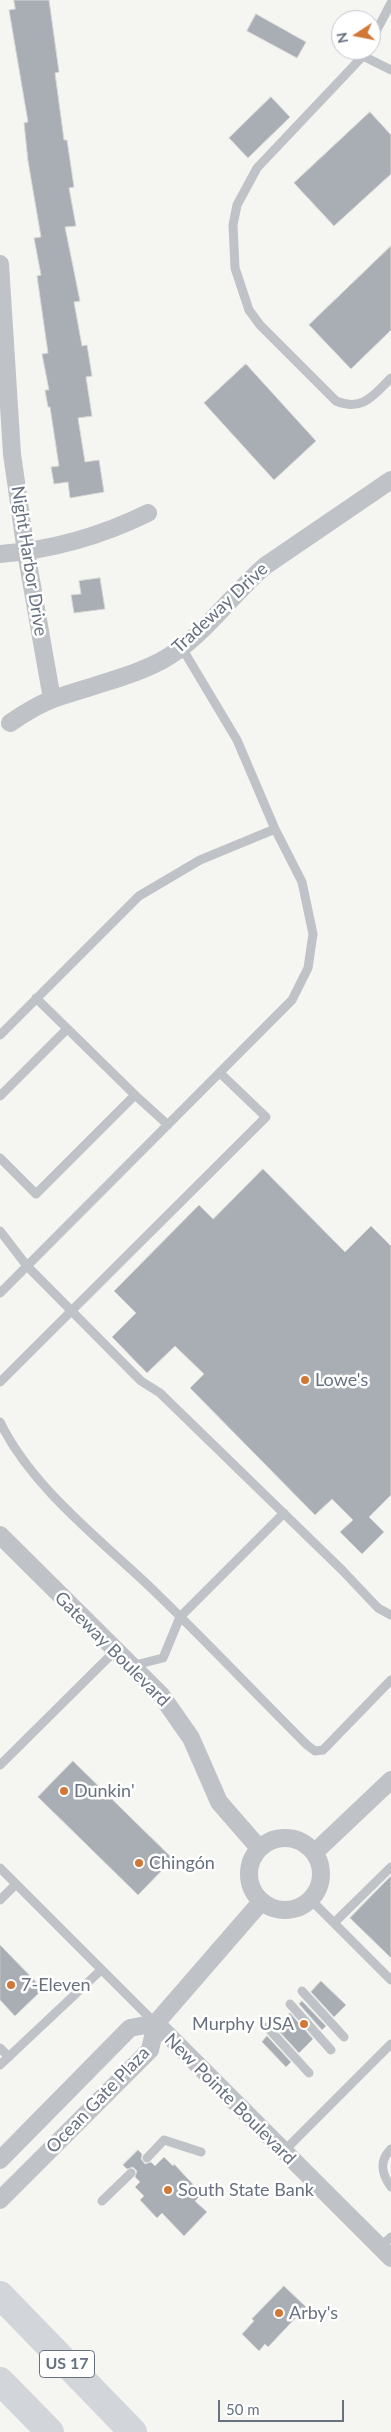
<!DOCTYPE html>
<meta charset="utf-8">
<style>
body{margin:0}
#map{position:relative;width:391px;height:2432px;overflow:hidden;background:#f5f5f2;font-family:Lato,sans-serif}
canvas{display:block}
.north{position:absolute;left:331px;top:10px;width:50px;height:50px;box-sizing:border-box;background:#fff;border:1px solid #c2c6cc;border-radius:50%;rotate:259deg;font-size:14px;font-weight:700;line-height:20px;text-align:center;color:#677180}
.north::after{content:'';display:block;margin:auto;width:18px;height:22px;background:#d17837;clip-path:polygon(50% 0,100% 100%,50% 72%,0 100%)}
.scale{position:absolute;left:218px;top:2400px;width:126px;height:22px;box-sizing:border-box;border:2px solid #677180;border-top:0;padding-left:6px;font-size:15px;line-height:18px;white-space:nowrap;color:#677180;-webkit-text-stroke:4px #fff;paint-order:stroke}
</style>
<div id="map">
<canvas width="391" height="2432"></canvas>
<div class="north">N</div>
<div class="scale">50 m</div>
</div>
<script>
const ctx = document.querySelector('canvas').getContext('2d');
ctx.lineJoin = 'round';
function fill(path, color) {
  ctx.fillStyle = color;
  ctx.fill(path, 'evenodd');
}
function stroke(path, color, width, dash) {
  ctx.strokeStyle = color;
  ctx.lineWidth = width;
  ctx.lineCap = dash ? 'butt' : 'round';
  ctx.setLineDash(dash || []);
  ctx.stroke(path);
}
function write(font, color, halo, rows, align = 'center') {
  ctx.font = font + ' Lato,sans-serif';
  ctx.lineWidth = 5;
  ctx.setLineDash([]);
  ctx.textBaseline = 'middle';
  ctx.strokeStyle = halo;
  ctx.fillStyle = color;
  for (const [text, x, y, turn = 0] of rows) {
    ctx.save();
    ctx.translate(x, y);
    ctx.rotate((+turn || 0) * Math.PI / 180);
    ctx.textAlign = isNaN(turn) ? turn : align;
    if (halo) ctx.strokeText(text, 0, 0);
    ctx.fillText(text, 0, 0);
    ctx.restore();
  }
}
const building = new Path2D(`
 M14,0h35l10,72 -4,1 9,67h3l7,47 -5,1 7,38 -11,1 15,74 -6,1 8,44 5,-1 5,31 -6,1 6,39 -14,2 7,44 14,-2 5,32 -34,6 -2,-16 -14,2 -3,-17 8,-1 -9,-59h-2l-3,-17h4l-7,-36 6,-1 -11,-77 4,-1 -7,-37 7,-1 -13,-76 -4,-38 4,-1 -19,-112 6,-1z
 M256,14l50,28 -9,16 -50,-27z
 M271,97l19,20 -42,41 -19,-20z
 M370,112l21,23v39l-57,52 -40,-43z
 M391,246v84l-40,39 -42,-44z
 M246,364l70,77 -42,39 -70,-77z
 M100,578l5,31 -31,4 -3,-18 10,-1 -2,-13z
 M263,1169l82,83 26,-26 20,20v249l-22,22 15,15 -22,22 -22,-22 13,-12 -21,-21 -17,16 -125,-127 14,-14 -29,-28 -28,27 -35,-36 24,-24 -22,-22 85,-86 14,14z
 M73,1761l100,98 -35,36 -100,-98z
 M391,1876v82l-41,-40z
 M0,1945l43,44 -28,27 -15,-16z
 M321,1981l25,24 -12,12 -23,-25z
 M302,2001l24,25 -4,4 -23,-26z
 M290,2013l23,26 -14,14 -23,-25z
 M267,2036l24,26 -5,5 -24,-25z
 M138,2150l4,4 -1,5 4,5 6,-2 4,4 9,-9 9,9 1,-2 28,30 -7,7 12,11 -23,24 -22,-23 -5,5 -17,-18 4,-4 -9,-9 5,-5 -5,-5 2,-6 -4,-4 -6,2 -4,-4z
 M284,2286l22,21 -38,40 -3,-3 -6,7 -17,-17 12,-13 -2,-2z`);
const lane = new Path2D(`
 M371,41l20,-38
 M366,50l-3,6 28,14
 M363,56l-106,112 -20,37 -4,20 2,43 14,42 11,15 76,76c27,11 38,-6 55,-23
 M36,998l99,97
 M0,1035l139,-139 61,-36 75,-31
 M0,1096l67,-67
 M0,1158l36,36 99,-99 33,30
 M0,1231l27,35 114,115 19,12 182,177 36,38 13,7
 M0,1293l292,-293 16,-32 5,-34 -11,-52 -27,-53 -38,-89 -55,-92
 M0,1382l266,-265 -46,-44
 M0,1422c31,64 97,115 149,164 54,52 105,106 158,159l8,6 8,-1 68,-70
 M131,1666l32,-8 17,-41 104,-104
 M0,1765l116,-115
 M0,1868l155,155
 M0,1900l16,-16
 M311,1900l80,80
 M334,1923l57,-56
 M302,1991l42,46
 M290,2004l41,46
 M267,2027l42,46
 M0,2048l9,9
 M0,2065l101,-95
 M391,2149c-12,12 -10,24 0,38
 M283,2152l108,-108
 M147,2158l17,-18 37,12
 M102,2201l29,-28
 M380,2247l11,-10`);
const street = new Path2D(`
 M0,264l12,190 14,98 26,147
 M0,554c52,-4 101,-18 148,-41
 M10,723c13,-9 27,-18 43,-24 36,-13 73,-20 108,-38 42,-23 68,-64 104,-95l126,-86
 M0,1535l161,160 30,43 28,64 40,46
 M249 1874a36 36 0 1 1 72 0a36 36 0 1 1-72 0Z
 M314,1853l77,-73
 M156,2023l235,235
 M0,2160l130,-132 26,-5
 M0,2200l150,-150 6,-27 105,-121`);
const highway = new Path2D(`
 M0,2295l133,137
 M0,2381l50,51`);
const markers = [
 [305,1380,5,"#d17837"],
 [64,1791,5,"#d17837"],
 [139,1863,5,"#d17837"],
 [11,1985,5,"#d17837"],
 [304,2024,5,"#d17837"],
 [168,2190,5,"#d17837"],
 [279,2313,5,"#d17837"]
];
const shields = [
 [67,2364,55]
];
const shieldNames = [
 ["US 17",67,2364]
];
const streetNames = [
 ["Night Harbor Drive",29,561,81],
 ["Tradeway Drive",220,608,-43],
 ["Gateway Boulevard",112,1649,45],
 ["New Pointe Boulevard",230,2099,45],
 ["Ocean Gate Plaza",98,2100,-46]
];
const poiNames = [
 ["Lowe's",315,1380],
 ["Dunkin'",74,1791],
 ["Chingón",149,1863],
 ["7-Eleven",21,1985],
 ["Murphy USA",294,2024,"right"],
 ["South State Bank",178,2190],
 ["Arby's",289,2313]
];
fill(building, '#a9aeb4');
stroke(building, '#d6d7d5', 1);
stroke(lane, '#bfc2c6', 9);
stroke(street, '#bfc2c6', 18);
stroke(highway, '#d2d5da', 28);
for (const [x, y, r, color] of markers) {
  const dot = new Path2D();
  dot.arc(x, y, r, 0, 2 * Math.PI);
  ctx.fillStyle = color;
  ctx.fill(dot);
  stroke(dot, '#fff', 2);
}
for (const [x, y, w] of shields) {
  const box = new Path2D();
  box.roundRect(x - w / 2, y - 13.5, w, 27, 4);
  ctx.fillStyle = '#fff';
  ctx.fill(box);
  stroke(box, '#677180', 1);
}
write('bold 16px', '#677180', null, shieldNames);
write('18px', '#677180', '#fff', streetNames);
write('18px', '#677180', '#fff', poiNames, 'left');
</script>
